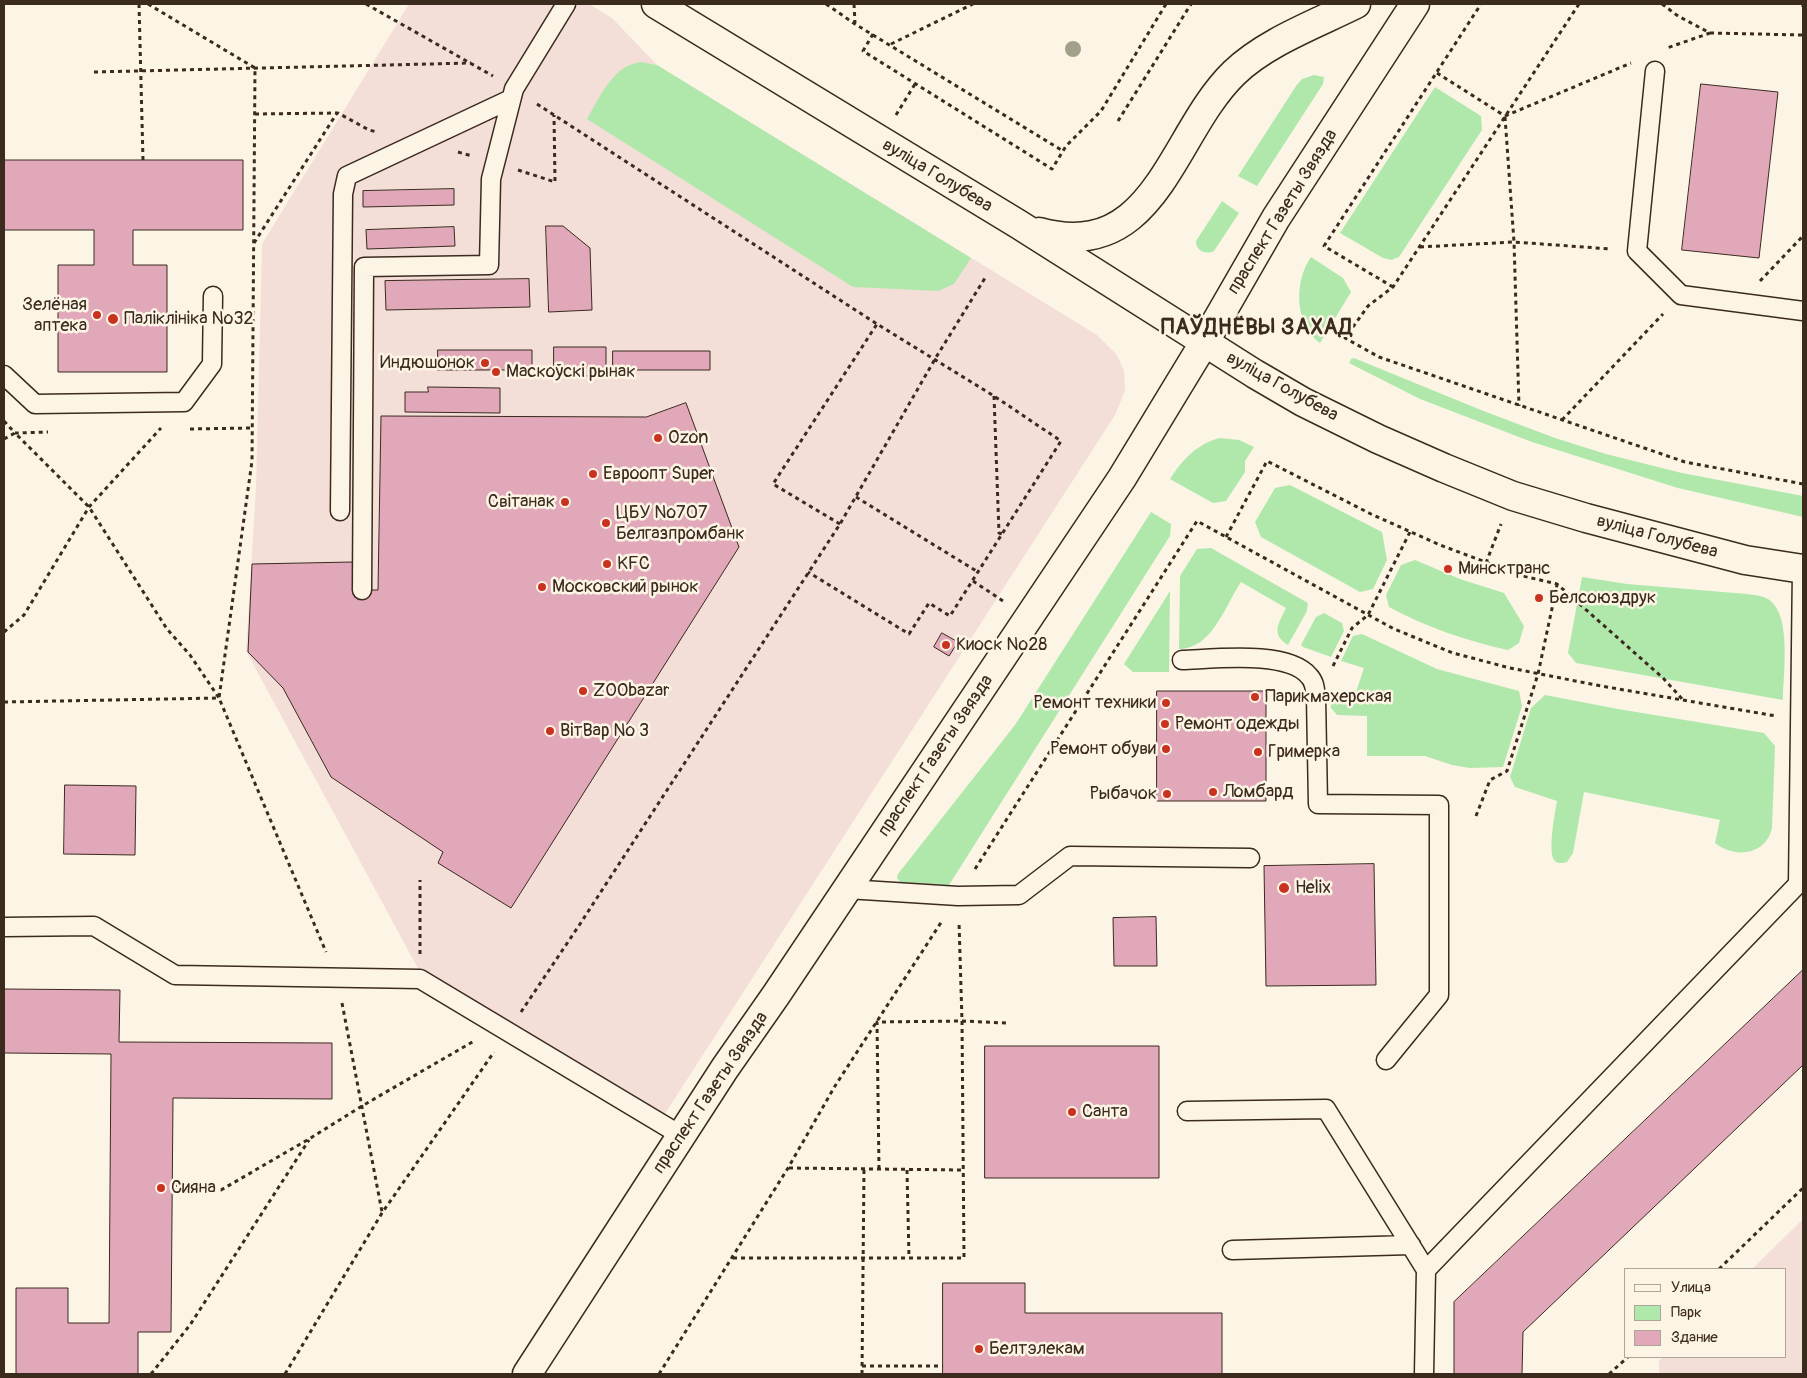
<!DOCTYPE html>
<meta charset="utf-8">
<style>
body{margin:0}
#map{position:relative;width:1807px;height:1378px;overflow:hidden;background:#fcf5e5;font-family:Pangolin,sans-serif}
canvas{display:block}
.frame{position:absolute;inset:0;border:5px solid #3b2a1e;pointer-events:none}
.legend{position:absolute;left:1624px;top:1268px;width:162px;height:90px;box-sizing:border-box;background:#fcf5e5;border:1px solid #afa495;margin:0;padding:6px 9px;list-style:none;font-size:15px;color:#3b2a1e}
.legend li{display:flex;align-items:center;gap:10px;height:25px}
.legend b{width:25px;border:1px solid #afa495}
</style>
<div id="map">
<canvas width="1807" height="1378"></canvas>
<div class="frame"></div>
<ul class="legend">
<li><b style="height:6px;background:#fcf5e5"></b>Улица</li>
<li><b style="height:14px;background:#b0e8ac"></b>Парк</li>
<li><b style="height:14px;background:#e1a8ba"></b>Здание</li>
</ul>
</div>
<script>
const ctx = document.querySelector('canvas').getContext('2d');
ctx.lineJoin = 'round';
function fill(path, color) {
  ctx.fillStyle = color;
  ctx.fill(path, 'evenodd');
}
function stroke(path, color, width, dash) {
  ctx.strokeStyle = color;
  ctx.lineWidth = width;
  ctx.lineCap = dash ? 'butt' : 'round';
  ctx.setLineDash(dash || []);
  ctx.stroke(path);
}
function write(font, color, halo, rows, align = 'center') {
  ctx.font = font + ' Pangolin,sans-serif';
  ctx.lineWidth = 5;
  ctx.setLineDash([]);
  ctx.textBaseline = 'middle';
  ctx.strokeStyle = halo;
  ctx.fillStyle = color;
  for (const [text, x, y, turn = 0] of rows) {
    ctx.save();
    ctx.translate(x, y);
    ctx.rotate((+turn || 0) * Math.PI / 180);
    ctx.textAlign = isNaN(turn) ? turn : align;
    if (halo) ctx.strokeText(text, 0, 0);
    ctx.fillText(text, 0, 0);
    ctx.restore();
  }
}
const built = new Path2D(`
 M409,4h180l23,14 45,47 440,270 19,19 8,16 1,21 -10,24 -454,705 -240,-146 -175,-323 10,-164 6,-243z
 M1803,1219v155h-144v-13l4,-4h123v-88h-34z`);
const green = new Path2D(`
 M641,62l16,3 314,193 -17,26 -16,7 -85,-4 -266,-168c13,-22 26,-54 54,-57z
 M1314,75l10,2 -1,7 -66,102 -19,-10 58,-90 6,-7z
 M1435,87l46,29 1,14 -83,127 -8,3 -8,-2 -43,-25z
 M1222,201l17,12 -25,38c-9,4 -18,0 -18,-10z
 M1311,257l32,21 8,14 -31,51c-26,-19 -26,-62 -9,-86z
 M1354,358l127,52 74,28 51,16 76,19 121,23v21l-125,-29 -146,-46 -112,-43 -71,-36 2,-4z
 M1220,438l19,2 15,7 -9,14v11l-19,29 -13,2 -43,-24c12,-19 28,-36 50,-41z
 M1290,485l92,47 5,28 -14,29 -13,3 -99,-55 -6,-15 20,-34z
 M1151,512l20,12 -1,12 -221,349 -49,-3 -3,-4 1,-4 117,-149z
 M1211,548l97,55 -1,8 -19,34c-18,-11 -9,-22 -2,-37l-45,-26c-16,24 -29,67 -62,67l1,-73 17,-27z
 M1415,560l45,19 44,14 20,33 -5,17 -11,7c-41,-9 -82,-23 -119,-43l-3,-12 15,-30z
 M1582,577l45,7 120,10c6,1 13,1 19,4 27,13 17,76 17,102l-207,-37 -8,-10z
 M1170,591l-1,81h-36l-9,-8z
 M1324,613l18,10 2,8 -13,26 -28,-10 -2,-2 15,-28z
 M1362,634l75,35 82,22 3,15 -19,61 -33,1 -18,-3 -27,-9h-58v-40l-30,-1 -6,-7v-6l4,-5 19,1 10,-30 -23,-7 12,-25z
 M1545,695l73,14 146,24 11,13 -3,82c-6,27 -37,31 -57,15l5,-23 -136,-28 -11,61 -6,9c-4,1 -9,2 -12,-1 -8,-7 0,-49 2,-60l-42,-14 -5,-10 21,-69z`);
const building = new Path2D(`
 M1701,84l77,8 -19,166 -77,-8z
 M4,160h239v70h-110v35h34v107h-109v-107h36v-35h-90z
 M454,189v16l-91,2v-16z
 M546,226h17l27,22 2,62 -43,2z
 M454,227l1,19 -88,3 -1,-19z
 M529,279l1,28 -144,3 -1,-29z
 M554,347h52v29h-52z
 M438,350h94v20h-94z
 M613,351h97v19h-97z
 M428,387l72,1v25l-95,-1v-20h23z
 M686,403l53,144 -228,361 -73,-45 5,-11 -112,-75 -48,-89 -35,-36 4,-88 101,-2v28h25l3,-174 265,1z
 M942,633l16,9 -9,14 -15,-9z
 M1157,691h109v110h-109z
 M65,785l71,1 -1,69 -71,-1z
 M1374,864l2,121 -110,1 -2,-120z
 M1156,917l1,49h-43l-1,-48z
 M1803,970v95l-280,267 -1,42h-68v-72z
 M4,989l116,1 -1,52 213,1v56l-159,-1 -2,234h-33v42h-122v-86h52v35h41l2,-269 -107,-1z
 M985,1046h174v132h-174z
 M943,1283h82v30h197v61h-279z`);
const path = new Path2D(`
 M139,4l4,156
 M148,4l107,64 -3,393 -33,237 107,254
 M366,4l127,72
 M826,4l29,20 208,127
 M854,4l1,19
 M1579,4l-186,283 -25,19 -23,32 34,19 306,105 118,22
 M1662,4l16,12 32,17 -43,15
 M1803,4v3
 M1710,33l93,2
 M873,34l-10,17 189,118 14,-23 35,-35 65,-107
 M891,44l82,-40
 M94,72l377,-9
 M1437,73l68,43
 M537,104l340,220 117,72 67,45 -111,175 -21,-13 -20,31 -101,-62
 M255,114l83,-1 31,17 8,2
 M896,115l19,-31
 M1505,116l126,-53
 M1505,117l9,125 5,164
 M1118,121l73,-117
 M458,152l14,4
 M518,170l37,12 -1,-67
 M254,243l83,-130
 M1420,247l94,-5 97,7
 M1760,281l43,-45
 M1393,287l-69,-41 157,-242
 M994,396l5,137 3,1
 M1562,420l101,-106
 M4,421l11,12 33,-1
 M190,429l62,-1
 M4,439l11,-6 74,74 78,122 23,26 29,43
 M856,497l122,75
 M840,524l-67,-40 104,-160
 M1226,537l41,-76 104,53 69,31 83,31 34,8 106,94 21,23
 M1486,563l15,-39
 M973,581l30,20
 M4,632l20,-17 65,-108 72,-79
 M1333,666l19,-38 16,-13 42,-83
 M4,702l215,-4
 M1476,816l14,-36 17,-9 31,-97 19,-89
 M975,869l222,-348 197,108 59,24 57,15 91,18 175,30
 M420,954v-74
 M342,1003l40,209
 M521,1012l59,-88 260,-400 95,-165 50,-81
 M789,1168l174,2
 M879,1169l-2,-147 85,-1 44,2
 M907,1170l2,88
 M173,1185l48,5 88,-51 53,-33 112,-65
 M733,1258h231l-2,-237 -3,-99
 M1719,1269l84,-81
 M862,1366h81
 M151,1374l39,-49 119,-185
 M285,1374l97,-161 112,-161
 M659,1374l129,-206 47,-82 107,-165
 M862,1374l2,-205
 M1609,1374l19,-17`);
const service = new Path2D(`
 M1655,71l-18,180 44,44 122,16
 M4,375l31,29 149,-2 28,-38 1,-68
 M340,511l3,-317 4,-18 164,-77
 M362,590l2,-323 125,-2 2,-86 23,-90 52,-85
 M1182,660c32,-1 106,-10 127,16 6,6 6,14 7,21l2,107 121,1v190l-53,65
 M1798,884l4,-315
 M847,889l111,7 61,-1 51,-39 180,2
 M4,927l90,-1 81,49 245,4 262,157
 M1187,1111l139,-2 100,161
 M1232,1250l179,-5
 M1424,1374l2,-104 372,-386h5`);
const secondary = new Path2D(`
 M656,4l362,220 237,150 48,28 75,37 66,29 69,28 73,22 159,42 58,9
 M1039,232c117,32 132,-98 195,-159 32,-31 82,-49 122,-69
 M527,1374l198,-306 51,-73 346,-517 82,-135 72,-125 139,-214`);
const trees = [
 [1073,49]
];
const markers = [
 [97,315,5,"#c8321e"],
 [113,319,6,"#c8321e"],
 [485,363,5,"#c8321e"],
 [496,372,5,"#c8321e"],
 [658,438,5,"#c8321e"],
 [593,474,5,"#c8321e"],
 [565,502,5,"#c8321e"],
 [606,523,5,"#c8321e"],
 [607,564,5,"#c8321e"],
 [1448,569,5,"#c8321e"],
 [542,587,5,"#c8321e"],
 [1539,598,5,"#c8321e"],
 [946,645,5,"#c8321e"],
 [583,691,5,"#c8321e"],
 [1255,697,5,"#c8321e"],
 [1166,703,5,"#c8321e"],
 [1165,724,5,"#c8321e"],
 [550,731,5,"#c8321e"],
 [1166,749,5,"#c8321e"],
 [1258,752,5,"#c8321e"],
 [1213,792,5,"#c8321e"],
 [1167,794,5,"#c8321e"],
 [1284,888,6,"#c8321e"],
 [1072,1112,5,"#c8321e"],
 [161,1188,5,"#c8321e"],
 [979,1349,5,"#c8321e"]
];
const streetNames = [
 ["вуліца Голубева",937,176,31],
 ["праспект Газеты Звязда",1283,212,-58],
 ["вуліца Голубева",1282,387,29],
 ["вуліца Голубева",1657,537,15],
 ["праспект Газеты Звязда",936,756,-56],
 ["праспект Газеты Звязда",711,1093,-56]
];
const poiNames = [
 ["Зелёная",87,305,"right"],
 ["аптека",87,326,"right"],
 ["Паліклініка №32",124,319],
 ["Индюшонок",475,363,"right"],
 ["Маскоўскі рынак",506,372],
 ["Ozon",668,438],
 ["Евроопт Super",603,474],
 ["Світанак",555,502,"right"],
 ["ЦБУ №707",616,513],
 ["Белгазпромбанк",616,534],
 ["KFC",617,564],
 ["Минсктранс",1458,569],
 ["Московский рынок",552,587],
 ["Белсоюздрук",1549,598],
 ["Киоск №28",956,645],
 ["ZOObazar",593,691],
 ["Парикмахерская",1265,697],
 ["Ремонт техники",1156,703,"right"],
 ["Ремонт одежды",1175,724],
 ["ВітВар № 3",560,731],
 ["Ремонт обуви",1156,749,"right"],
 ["Гримерка",1268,752],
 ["Ломбард",1223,792],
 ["Рыбачок",1157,794,"right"],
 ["Helix",1295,888],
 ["Санта",1082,1112],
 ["Сияна",171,1188],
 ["Белтэлекам",989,1349]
];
const districtNames = [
 ["ПАЎДНЁВЫ ЗАХАД",1257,328]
];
fill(built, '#f4ded8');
fill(green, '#b0e8ac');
fill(building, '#e1a8ba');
stroke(building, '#3b2a1e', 1);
stroke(service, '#3b2a1e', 21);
stroke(secondary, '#3b2a1e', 31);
stroke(path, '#3b2a1e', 3, [4, 4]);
stroke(service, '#fcf5e5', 18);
stroke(secondary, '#fcf5e5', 28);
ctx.fillStyle = '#a2a08b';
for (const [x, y] of trees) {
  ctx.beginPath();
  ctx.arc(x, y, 8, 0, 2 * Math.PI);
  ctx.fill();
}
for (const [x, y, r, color] of markers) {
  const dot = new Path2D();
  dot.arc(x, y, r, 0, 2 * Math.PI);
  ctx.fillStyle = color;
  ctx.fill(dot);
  stroke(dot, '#fcf5e5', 2);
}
write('18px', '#3b2a1e', '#fcf5e5', streetNames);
write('18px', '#3b2a1e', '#fcf5e5', poiNames, 'left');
ctx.letterSpacing = '1px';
write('bold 22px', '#3b2a1e', '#fcf5e5', districtNames);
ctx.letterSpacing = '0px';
</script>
